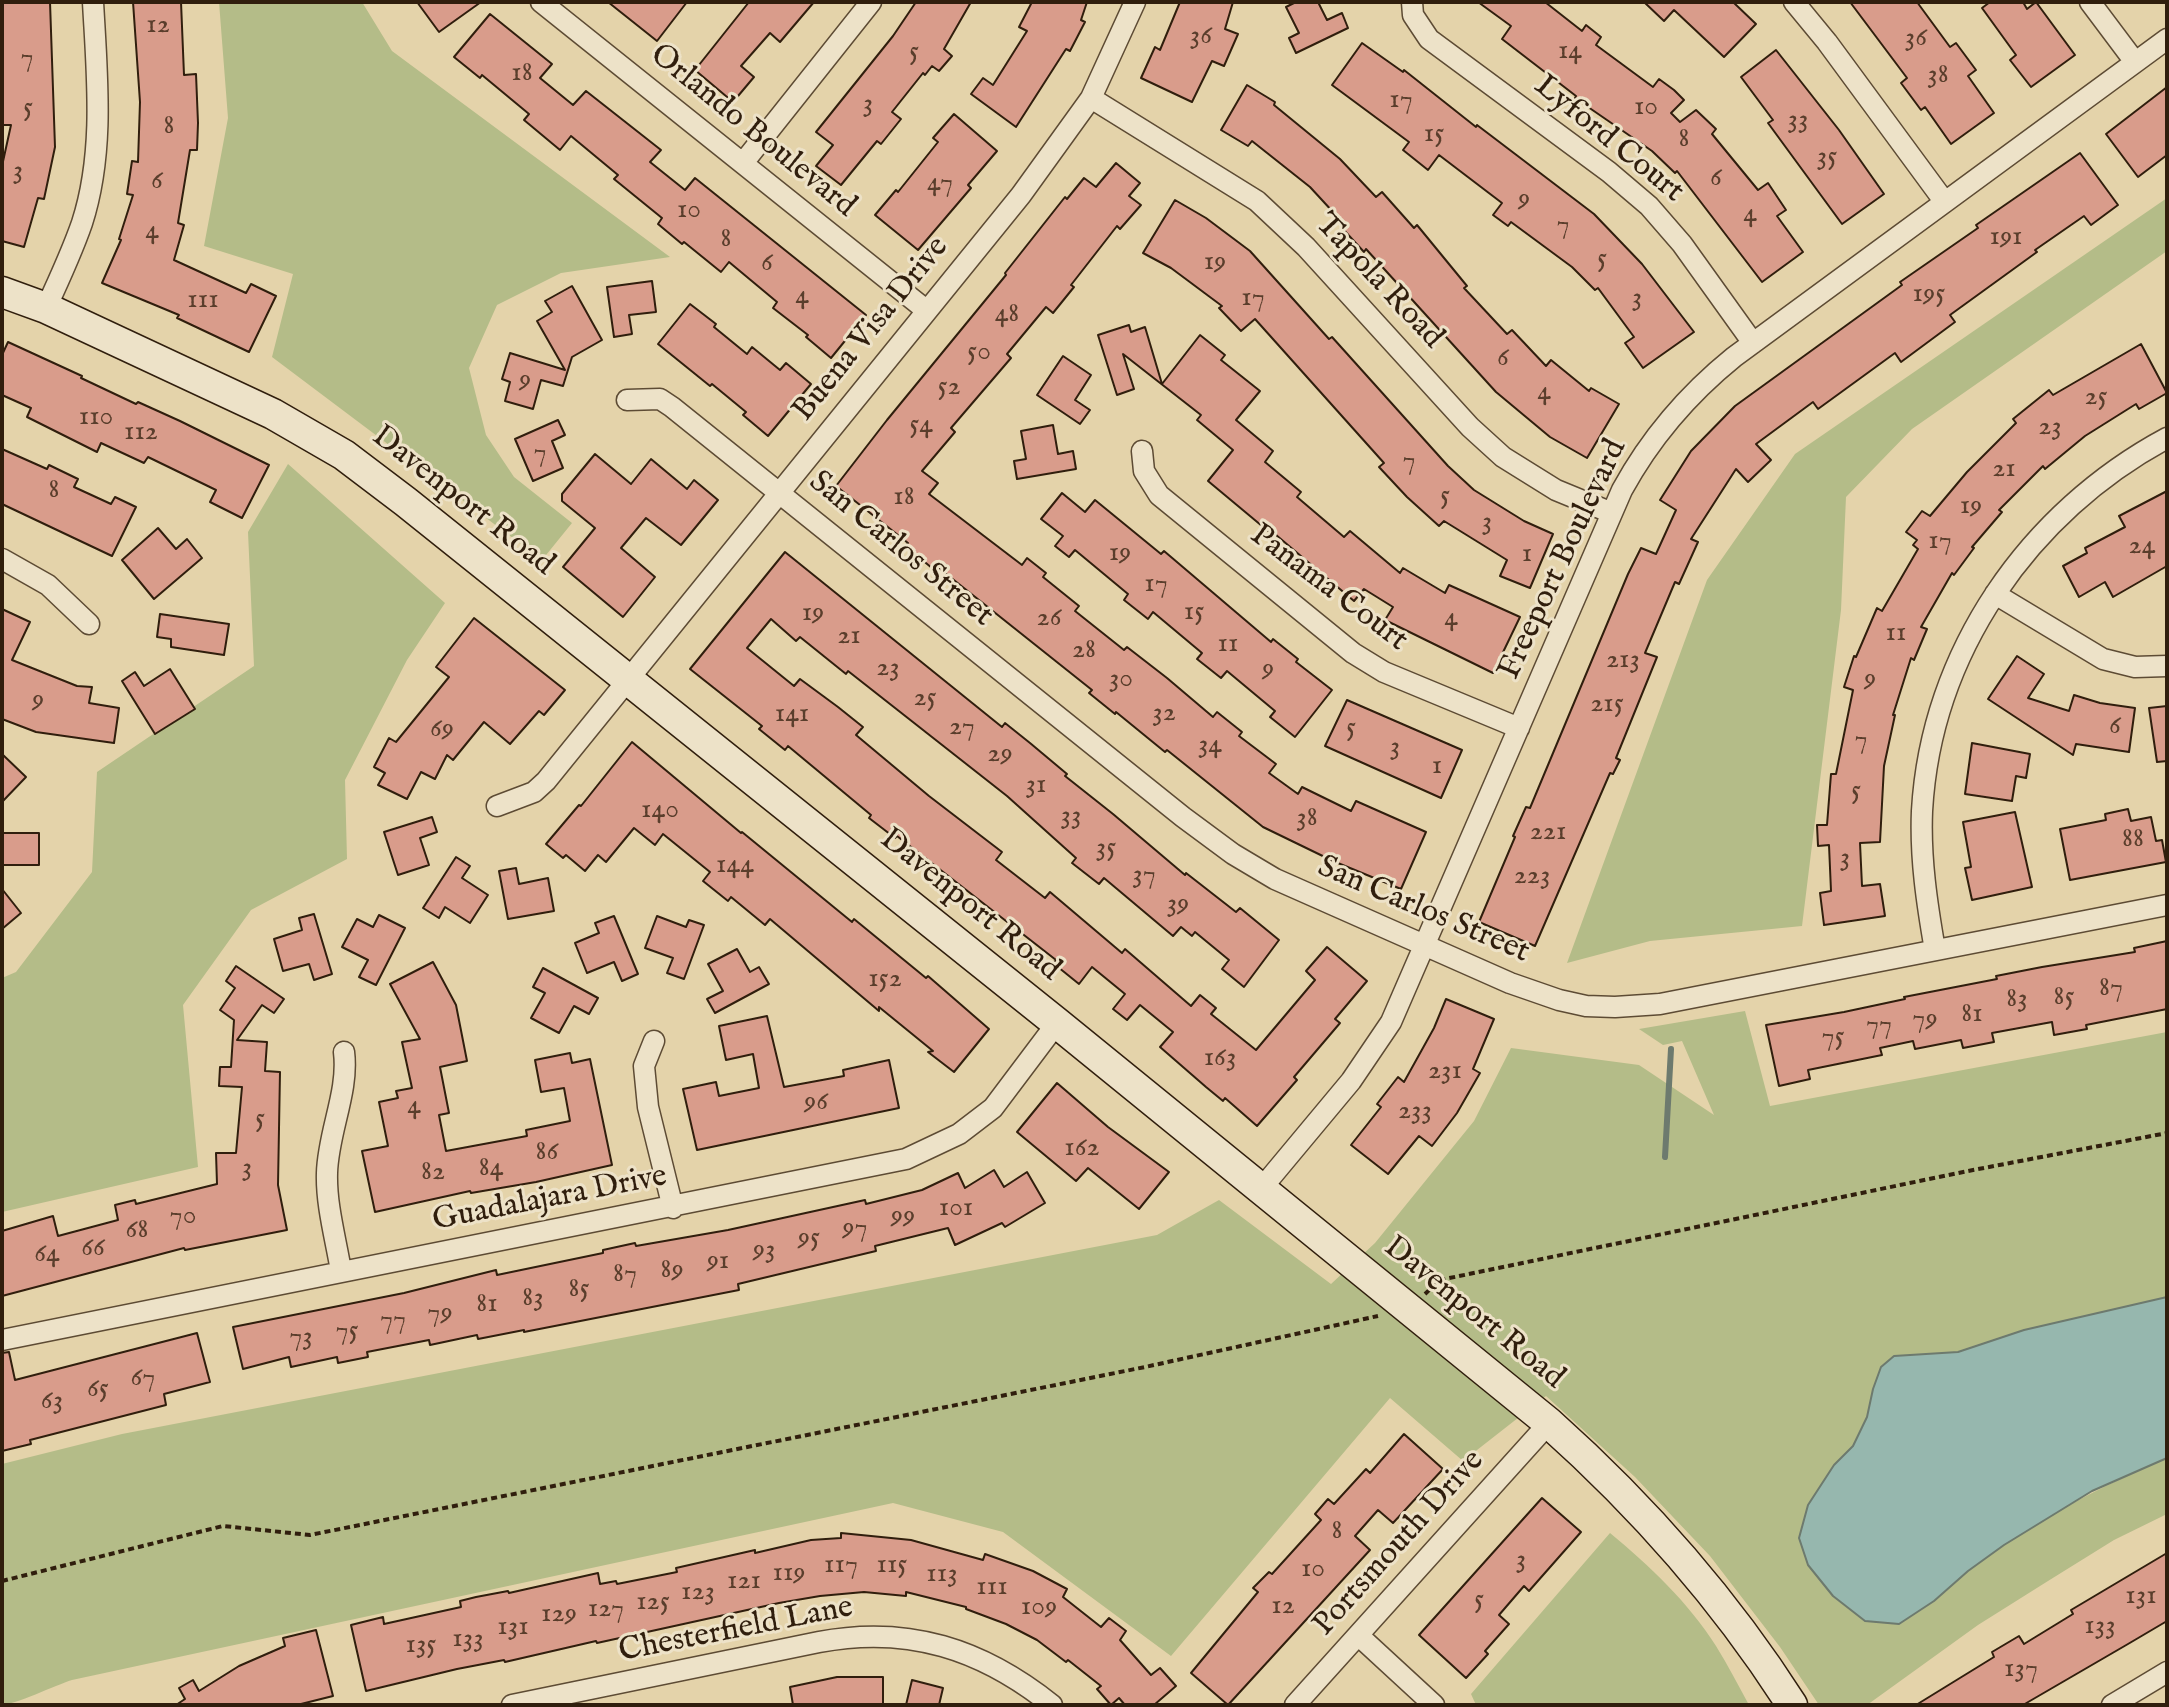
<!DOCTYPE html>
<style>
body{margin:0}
#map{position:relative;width:2169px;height:1707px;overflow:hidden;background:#e4d3aa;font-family:"IM FELL English",serif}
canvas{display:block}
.frame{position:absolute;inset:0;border:4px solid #301e0d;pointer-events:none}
</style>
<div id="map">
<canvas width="2169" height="1707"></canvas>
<div class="frame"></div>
</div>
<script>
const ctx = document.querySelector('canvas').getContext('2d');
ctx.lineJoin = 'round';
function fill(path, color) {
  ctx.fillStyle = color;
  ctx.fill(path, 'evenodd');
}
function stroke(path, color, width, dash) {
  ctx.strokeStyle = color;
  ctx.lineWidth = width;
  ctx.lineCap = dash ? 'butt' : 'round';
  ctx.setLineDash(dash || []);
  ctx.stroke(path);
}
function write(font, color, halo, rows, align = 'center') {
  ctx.font = font + ' "IM FELL English",serif';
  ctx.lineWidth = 6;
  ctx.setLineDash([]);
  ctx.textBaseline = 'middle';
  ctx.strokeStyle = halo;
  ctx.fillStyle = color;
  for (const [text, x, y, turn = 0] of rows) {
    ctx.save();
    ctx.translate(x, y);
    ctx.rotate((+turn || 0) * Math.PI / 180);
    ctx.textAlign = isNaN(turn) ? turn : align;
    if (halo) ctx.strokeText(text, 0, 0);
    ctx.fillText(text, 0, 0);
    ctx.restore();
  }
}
const green = new Path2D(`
 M219,2h143l30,49 278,206 -109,16 -64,32 -28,63 17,67 28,42 58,46 -30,37 -270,-203 21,-83 -89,-28 24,-128z
 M2167,198v53l-255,178 -66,68 -5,113 -39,316 -152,15 -83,22 140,-383 88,-126z
 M288,464l157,139 -38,57 -62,120 2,79 -96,51 -68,95 15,162 -196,45v-234l14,-6 76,-100 5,-100 157,-106 -6,-134z
 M1745,1011l25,95 397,-74v265l-143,33 -66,22 -64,4 -21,33 -6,28 -14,29 -19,19 65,159c36,-25 68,-54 104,-79 52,-35 106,-62 164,-87v56l-53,26 -66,41 -70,44 -111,80h-48l-39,-58 -70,-91 -75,-79 -89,-81 -83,65 -73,-63 -219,258 -168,-124 -110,-29 -821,177c-16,5 -58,25 -70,25v-241l120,-30 1035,-199 62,-35 112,84 44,-41 99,-122 37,-73 128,17 75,50 -32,-74 -19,4 -24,-16z
 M1610,1533c40,33 78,69 106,113 12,19 22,39 33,59h-273l-5,-11z`);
const water = new Path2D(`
 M2167,1297v161l-75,33 -88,54 -36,26 -34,30 -35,23 -34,-3 -32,-25 -25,-31 -9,-27 9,-33 26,-40 19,-19 14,-29 6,-28 8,-22 13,-11 64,-4 66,-22z`);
const stream = new Path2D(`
 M1665,1157l6,-108`);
const building = new Path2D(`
 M2,2h48l5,145 -11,52 -6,-1 -14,49 -22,-6v-75l9,-41h-9z
 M133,2h48l3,73 12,-1 2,49 -1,27h-7l-12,73 6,2 -10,35 72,33 5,-9 25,12 -27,56 -72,-34 2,-3 -77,-32 19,-43 -2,-1 14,-44 -6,-1 5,-33 6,1 2,-60z
 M417,2h64l-42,30z
 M608,2h79l-30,39z
 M749,2h65l-34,40 -10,-9 -29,33 13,11 -21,25 -38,-32z
 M916,2h55l-27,47 8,7 -13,15 -7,-5 -7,9 -2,-2 -31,39 9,7 -20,25 -4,-3 -36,44 -25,-19 17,-21 -17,-13 77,-96z
 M1032,2h55l-6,18 4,2 -15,29 -4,-2 -50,78 -45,-33 12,-16 10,7 34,-54 -8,-4z
 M1180,2h53l-8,27 13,5 -14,32 -12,-5 -20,41 -51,-24 14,-31 5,3z
 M1296,2h22l9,18 15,-7 6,15 -52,25 -7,-15 10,-5 -13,-26z
 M1478,2h67l37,29 4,-6 15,12 -5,8 57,42 6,-8 15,11 10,10 -13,13 9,9 16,-12 20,19 -4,5 46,56 10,-7 18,27 -9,6 26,36 -41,30 -85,-111 -2,2 -23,-22 -77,-53 1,-2 -74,-57 9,-13z
 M1644,2h89l23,22 -32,33 -50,-47 -10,11z
 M1850,2h67l33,45 6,-4 20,27 -8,6 26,37 -43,31 -26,-37 -4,3 -20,-27 6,-5z
 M1990,2h33l4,7 9,-7 39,53 -44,32 -21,-27 6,-5 -34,-47z
 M490,14l62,50 -12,14 33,27 13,-14 75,59 -11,12 35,28 10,-12 171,137 -35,43 -25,-21 2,-2 -35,-27 4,-6 -48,-40 -8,10 -37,-30 -2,2 -24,-20 4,-6 -48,-39 4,-4 -47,-39 -11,14 -36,-30 5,-6 -47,-39 -2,3 -26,-21z
 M1362,43l41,29 1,-2 72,57 1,-2 117,89 48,50 52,68 -51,36 -18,-25 9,-6 -36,-49 -3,2 -23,-23 -61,-45 -3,4 -15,-11 9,-12 -63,-48 -11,15 -25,-20 6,-8 -77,-57z
 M1776,50l63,80 45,64 -42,30 -74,-101 5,-3 -32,-43z
 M1247,85l28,17 -1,3 66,54 36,38 6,-5 32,36 3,-3 50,61 -3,2 43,46 5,-4 34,36 5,-6 38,31 2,-3 28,16 -32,54 -37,-21 -54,-45 -130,-143 -2,3 -22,-24 3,-3 -35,-38 -58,-46 -4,5 -27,-16z
 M2167,87v68l-29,22 -32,-43z
 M954,114l43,37 -29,34 3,3 -53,62 -43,-35 21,-25 2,2 40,-50 -5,-4z
 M2080,153l38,52 -27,20 -7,-9 -49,34 2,2 -87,63 5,7 -54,40 -6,-9 -77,56 -5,-7 -57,42 15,16 -23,22 -12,-13 -45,70 7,3 -19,42 -4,-2 -30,71 12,4 -41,101 4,2 -7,14 -3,-1 -75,173 -56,-24 36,-85 -2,-1 13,-29 4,1 98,-234 13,-26 15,6 20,-44 -16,-10 31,-49 44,-45 167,-121 -2,-3 78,-54 -2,-3z
 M1116,163l24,20 -11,13 12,9 -21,24 -3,-3 -46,59 3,2 -21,26 -7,-6 -39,47 4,4 -60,70 4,4 -33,39 16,12 -9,11 93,71 5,-7 19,15 -3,4 36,29 -4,5 49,39 3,-3 40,31 46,39 4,-5 25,20 -3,4 37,28 -7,9 29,21 4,-7 49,24 5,-10 70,31 -25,57 -68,-28 -70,-34 -96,-77 -2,2 -49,-40 -1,2 -26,-21 3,-3 -157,-125 -3,3 -27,-22 3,-3 -72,-57 51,-66 119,-145 -1,-2 60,-76 2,2 17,-21 12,9z
 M1175,200l31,18 44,33 79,88 3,-2 116,129 26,24 50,31 29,13 -23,54 -30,-12 7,-16 -63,-39 -5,5 -32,-29 -28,-30 5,-4 -129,-144 -14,12 -22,-23 3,-2 -51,-38 -28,-15z
 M652,281l4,31 -27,3 3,19 -18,3 -7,-50z
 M572,286l30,54 -30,17 -9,29 -22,-6 -8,29 -28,-8 5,-19 -8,-3 8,-26 55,17 -28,-49 15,-9 -7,-11z
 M690,304l26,20 -2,3 33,27 5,-7 28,23 6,-7 25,21 -43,52 -25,-21 3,-3 -34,-28 -2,2 -52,-42z
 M1129,325l2,7 14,-5 17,57 38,-49 25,20 -4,5 39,31 -24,29 37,31 -8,11 36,30 -4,5 47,40 6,-6 50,42 3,-5 42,25 4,-8 71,32 -27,56 -108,-53 8,-13 -29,-18 -10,12 -85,-72 -1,2 -60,-50 25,-31 -36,-30 4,-5 -78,-61 11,35 -17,6 -19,-60z
 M8,342l74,34 -1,2 55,26 2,-2 42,19 89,44 -27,53 -32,-16 6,-12 -68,-33 -4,6 -43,-20 -4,9 -70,-35 4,-9 -29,-13v-40z
 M2141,344l26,49 -28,16 -3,-5 -51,32 -40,33 -2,-3 -44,44 3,2 -30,35 2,1 -20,27 -2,-2 -31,54 6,2 -13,31 -3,-2 -18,57h2l-11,51 -4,76 -20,1 2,43 18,-2 5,32 -61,9 -4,-32 11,-2 -2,-46 -11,1 -1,-21h10l4,-51h5l17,-84 -9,-3 10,-31 2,1 21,-49 5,3 36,-62 -5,-4 4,-5 -11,-8 16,-21 8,5 37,-44 49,-49 -3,-4 36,-29 4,5z
 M1063,356l28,19 -16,25 15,10 -10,14 -43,-29z
 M558,420l7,15 -13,6 11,27 -30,13 -18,-42z
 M1053,425l5,29 15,-3 3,18 -59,10 -3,-18 12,-2 -5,-28z
 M2,449l45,20 2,-4 29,14 -4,8 37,17 4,-7 21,10 -24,49 -110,-52z
 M595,454l36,30 20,-25 36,30 7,-9 24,20 -37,45 -35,-27 -25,30 34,29 -32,40 -60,-50 32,-39 -33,-27v-7z
 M2167,491v75l-54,31 -8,-15 -26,15 -16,-31 24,-13 -2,-5 40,-21 -6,-11z
 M1062,493l23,19 10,-12 66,54 3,-3 107,91 2,-3 25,20 -2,3 36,28 -37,47 -25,-20 5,-6 -48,-40 -6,7 -24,-19 5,-6 -49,-41 -5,7 -24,-19 4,-6 -53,-44 -6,7 -14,-11 8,-10 -22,-17z
 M158,528l18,21 11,-10 15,19 -48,41 -32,-39z
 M785,552l217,175 3,-4 25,20 37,31 -2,2 48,38 72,61 1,-2 50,39 4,-4 39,32 -35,47 -22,-18 7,-9 -34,-28 -3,4 -11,-9 -8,9 -69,-58 -5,6 -27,-21 4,-5 -69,-62 -159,-125 -2,3 -46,-37 -4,4 -25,-22 -24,29 47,38 6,-7 38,28 25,20 -7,8 73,61 73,56 -6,8 49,38 5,-6 72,61 3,-4 66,57 9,-11 16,13 -5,6 45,36 59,-70 -9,-9 21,-24 40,34 -32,38 5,4 -46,54 3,3 -40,46 -32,-28 -2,3 -17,-14 -46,-40 13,-15 -33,-27 -13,15 -14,-11 12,-15 -33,-27 -13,17 -26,-21 3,-3 -159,-124 -2,2 -26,-20 2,-3 -83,-69 -3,4 -26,-21 3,-3 -72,-57z
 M2,609l28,13 -18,38 65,26 15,1 -3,16 30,5 -5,35 -78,-11 -34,-13z
 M160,614l69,10 -5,31 -53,-8v-8l-14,-2z
 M474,618l91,72 -21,25 -5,-4 -29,33 -26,-22 -31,38 -6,-5 -12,24 -14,-7 -14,27 -29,-14 7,-12 -11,-6 15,-29 7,4 53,-65 -13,-10z
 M2017,656l27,18 -16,24 41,13 5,-16 26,8 35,5 -6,44 -53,-8 -3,11 -85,-56z
 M170,669l25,40 -40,25 -33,-53 13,-9 9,14z
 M1347,700l115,50 -21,48 -116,-52z
 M2167,706v55l-10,1 -8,-54z
 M632,742l109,91 1,-1 110,90 2,-3 72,59 2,-2 61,53 -35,43 -26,-20 5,-1 -54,-44v4l-109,-92 -5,6 -34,-28 -3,4 -25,-20 7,-9 -47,-38 -8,11 -21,-17 -28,34 -8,-7 -13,16 -19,-16 -3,3 -17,-14 33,-39 2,1z
 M1972,743l58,11 -4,24 -10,-2 -4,25 -47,-7z
 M2,754l24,23 -24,25z
 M2128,809l3,12 20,-4 5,24 6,-1 4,22 -96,18 -10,-51 46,-9 -1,-6z
 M2015,812l17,75 -60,13 -7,-32 6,-1 -8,-45z
 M432,817l5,15 -17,6 9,27 -31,10 -14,-43z
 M2,833h37v32h-37z
 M456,857l14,9 -8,12 26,17 -18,28 -25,-16 -6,11 -16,-10z
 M516,868l3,16 29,-6 6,33 -46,8 -9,-48z
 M2,889l19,24 -19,16z
 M314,914l18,60 -18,6 -5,-16 -26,7 -9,-32 28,-9 -3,-12z
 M379,915l26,13 -29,57 -17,-8 9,-17 -26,-13 15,-28 16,8z
 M614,916l24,58 -16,7 -8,-19 -27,11 -12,-30 24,-10 -4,-10z
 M657,916l29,11 3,-7 15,5 -20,54 -17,-6 6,-15 -28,-10z
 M2167,941v68l-81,16 1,4 -33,6 -2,-13 -60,11 2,9 -31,6 -2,-8 -46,9 -2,-8 -33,7 2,7 -74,15 2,9 -31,7 -13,-61 78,-13 61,-13 -1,-2 93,-18 -1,-3 46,-9 93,-15 -1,-4z
 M737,949l13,23 9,-5 10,17 -54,29 -8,-14 16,-8 -15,-27z
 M433,962l23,43 11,56 -27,6 9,46 -10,2 7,36 81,-15 -1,-6 44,-9 -6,-33 -23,4 -6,-32 35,-7 2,10 18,-4 22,106 -76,17 -65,11 -1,-2 -95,21 -13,-61 26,-5 -9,-44 19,-4 -2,-7 16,-3 -10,-46 18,-3 -30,-55z
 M236,966l48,33 -10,14 -12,-8 -25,35 30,2 -2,29 15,1 -2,113 9,45 -102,20 -1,-2 -182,48v-65l51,-15 5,20 60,-16 -3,-15 20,-5 1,4 81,-20 -1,-31h20l6,-66 -23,-1 1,-19h11l3,-47 -14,-10 15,-22 -9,-7z
 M543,968l55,30 -9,16 -15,-8 -15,27 -28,-15 14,-25 -12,-6z
 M1446,999l48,20 -21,50 7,4 -23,40 -25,33 -13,-10 -31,38 -37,-29 30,-38 -4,-3 21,-27 6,5 30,-54z
 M767,1016l17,71 60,-11 -1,-6 46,-10 10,48 -202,42 -14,-61 33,-7 3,14 40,-8 -6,-34 -27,6 -7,-34z
 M1057,1083l51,44 61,45 -30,37 -51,-41 -12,13 -59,-49z
 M994,1170l10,17 23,-15 18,31 -40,24 -3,-4 -47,22 -7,-17 -73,18 1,5 -138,33 1,6 -215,42v-2l-46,9 -1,-4 -47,10 -1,-5 -62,12 1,5 -30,6 -1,-6 -46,10 -2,-10 -46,12 -10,-42 171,-34 92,-23 1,5 106,-22v-3l32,-7 1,3 92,-16 137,-30 1,4 56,-14 36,-17 7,15z
 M197,1333l13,49 -46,12 2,11 -136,35 1,4 -29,7v-98l7,-1 6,28z
 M1404,1434l39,35 -50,54 -15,-13 -23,26 15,14 -142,155 -37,-32 67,-81 -5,-4 16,-16 3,2 49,-54 -6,-6 13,-15 6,5 32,-35 4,4z
 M1542,1498l39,34 -52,59 -5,-5 -25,29 10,9 -24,27 3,3 -22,24 -47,-43z
 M841,1533l70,7 72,20 2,-6 48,17 34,18 -4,8 38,30 8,-9 17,13 -6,9 31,35 9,-7 16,18 -22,19h-29l-6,-7 -8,7 -14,-16 4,-3 -33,-26 -2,2 -29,-22 -31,-16 -40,-15v-2l-60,-15v4l-42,-4 -44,4 -41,7 -182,40 -1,-2 -91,21 -1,-2 -47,9 -91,22 -15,-66 32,-8 1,7 77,-17 -1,-6 16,-4 32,-6 1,2 89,-20 2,11 16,-3 1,3 60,-12 -1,-4 79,-18v3l56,-13 30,-2z
 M2167,1553v68l-39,23 -105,61h-107l78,-48 -2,-5 27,-16 5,8 49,-30 -2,-4z
 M316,1630l17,66 -36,9h-121l9,-6 -6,-11 14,-8 6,11 40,-25 46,-20 -2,-8z
 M837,1677h46v28h-90l-3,-18z
 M912,1680l31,8 -4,17h-33z`);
const path = new Path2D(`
 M1425,1294l15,-14 528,-109 199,-38
 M2,1581l221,-55 87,9 835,-168 233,-51`);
const street = new Path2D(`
 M541,2l385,308
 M1412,2l1,13 16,24 180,133 40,34 33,38 71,99
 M1794,2l33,40 117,159
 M2090,2l45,60
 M1091,98l166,103 49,46 164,180 33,30 53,33 56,23
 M743,163l128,-161
 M46,308c13,-28 26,-56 36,-85 23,-71 15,-148 11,-221
 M627,400l33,-1 12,8 511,410 50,37 42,25 235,104 49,17 27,6 29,1 45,-3 507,-99
 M1142,451l2,20 15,24 194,158 31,19 135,56
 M2,559l46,26 41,39
 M1995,594l108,65 32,8 32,-1
 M497,806l37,-14 12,-11 475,-586 70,-97 44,-96
 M1935,950c-8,-46 -15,-92 -13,-139 9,-159 107,-299 245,-373
 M654,1041l-10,25 4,41 25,101
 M1261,1189l90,-108 40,-59 231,-532c29,-53 65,-95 112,-133l433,-318
 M341,1271c-5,-31 -15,-66 -14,-98 1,-41 22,-81 17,-121
 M2,1340l904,-181 53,-25 34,-26 64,-85
 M1358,1635l76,70
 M512,1705l307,-63c89,-17 163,7 233,63
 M1295,1705l254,-282
 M2112,1705l55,-33`);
const secondary = new Path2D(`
 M2,292l44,16 227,106 71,41 62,47 651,521 492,400c93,83 176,177 243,282`);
const numberNames = [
 ["12",158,26],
 ["36",1201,37],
 ["36",1916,39],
 ["14",1570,52],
 ["5",914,53],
 ["7",27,59],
 ["18",522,74],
 ["38",1938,76],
 ["17",1401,101],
 ["3",868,105],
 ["10",1646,108],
 ["5",28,109],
 ["33",1798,121],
 ["8",169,127],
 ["15",1434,135],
 ["8",1684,140],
 ["35",1827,158],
 ["3",18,172],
 ["6",1716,179],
 ["6",157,182],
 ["47",940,184],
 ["9",1524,200],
 ["10",689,211],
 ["4",1750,215],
 ["7",1563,226],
 ["4",152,232],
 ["191",2006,238],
 ["8",726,240],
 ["5",1602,260],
 ["19",1215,263],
 ["6",767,264],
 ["195",1929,295],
 ["4",802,297],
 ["17",1253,299],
 ["3",1637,299],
 ["111",203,301],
 ["48",1007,315],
 ["50",979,353],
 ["6",1503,359],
 ["9",525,381],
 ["52",949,388],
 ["4",1544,393],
 ["25",2096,398],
 ["110",96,418],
 ["54",921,426],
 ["23",2050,428],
 ["112",141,433],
 ["7",540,454],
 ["7",1409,462],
 ["21",2004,470],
 ["8",54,491],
 ["5",1445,497],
 ["18",904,498],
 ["19",1971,507],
 ["3",1487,523],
 ["17",1940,542],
 ["24",2142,547],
 ["19",1120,554],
 ["1",1527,555],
 ["17",1156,585],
 ["15",1194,613],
 ["19",813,614],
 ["26",1049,619],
 ["4",1451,619],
 ["11",1896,634],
 ["21",849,637],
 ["11",1228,645],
 ["28",1084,651],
 ["213",1623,661],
 ["23",888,669],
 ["9",1268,670],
 ["30",1121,680],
 ["9",1870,680],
 ["25",925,699],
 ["9",38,701],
 ["215",1607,705],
 ["32",1164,714],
 ["141",792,715],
 ["6",2115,727],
 ["27",962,728],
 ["5",1351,729],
 ["69",442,730],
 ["7",1861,741],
 ["34",1210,746],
 ["3",1395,748],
 ["29",1000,755],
 ["1",1437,767],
 ["31",1036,786],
 ["5",1856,792],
 ["140",660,811],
 ["33",1071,817],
 ["38",1307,819],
 ["221",1548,833],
 ["88",2133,840],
 ["35",1106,849],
 ["3",1845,859],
 ["144",735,866],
 ["37",1144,876],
 ["223",1532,877],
 ["39",1178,905],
 ["152",885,980],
 ["87",2111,989],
 ["85",2064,998],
 ["83",2017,1000],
 ["81",1972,1015],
 ["79",1925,1020],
 ["77",1879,1026],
 ["75",1833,1038],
 ["163",1220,1059],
 ["231",1445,1072],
 ["96",816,1103],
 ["4",414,1107],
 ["233",1415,1112],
 ["5",260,1120],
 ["162",1082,1149],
 ["86",547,1153],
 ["3",247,1169],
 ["84",491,1169],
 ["82",433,1173],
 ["101",956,1209],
 ["70",183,1217],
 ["99",903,1217],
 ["97",855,1229],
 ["68",137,1231],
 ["95",809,1239],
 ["66",93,1249],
 ["93",764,1251],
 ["64",47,1255],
 ["91",718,1262],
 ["89",672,1271],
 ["87",625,1275],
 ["85",579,1290],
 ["83",533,1299],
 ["81",487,1305],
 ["79",440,1314],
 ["77",393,1321],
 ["75",347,1332],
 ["73",301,1338],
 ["67",143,1379],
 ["65",98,1390],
 ["63",52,1402],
 ["8",1337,1532],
 ["3",1521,1561],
 ["117",841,1566],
 ["115",892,1566],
 ["10",1313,1570],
 ["119",789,1574],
 ["113",942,1575],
 ["121",744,1582],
 ["111",992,1588],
 ["123",698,1593],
 ["131",2141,1597],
 ["5",1479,1601],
 ["125",653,1603],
 ["12",1283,1607],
 ["109",1039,1608],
 ["127",606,1610],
 ["129",559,1615],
 ["133",2100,1627],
 ["131",513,1628],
 ["133",468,1640],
 ["135",421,1646],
 ["137",2021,1670]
];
const streetNames = [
 ["Orlando Boulevard",752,132,39],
 ["Lyford Court",1608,140,39],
 ["Tapola Road",1378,282,47],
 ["Buena Visa Drive",872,330,-51],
 ["Davenport Road",462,502,38],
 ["San Carlos Street",900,550,39],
 ["Freeport Boulevard",1564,560,-65],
 ["Panama Court",1328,589,37],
 ["Davenport Road",969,906,39],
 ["San Carlos Street",1423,911,23],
 ["Guadalajara Drive",550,1200,-11],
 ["Davenport Road",1473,1314,39],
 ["Portsmouth Drive",1400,1544,-48],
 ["Chesterfield Lane",736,1631,-11]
];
fill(green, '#b4bc88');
fill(water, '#96b7ae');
stroke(water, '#6d7a6e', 2);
stroke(stream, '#6d7a6e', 6);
fill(building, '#d99c8b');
stroke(building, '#301e0d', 2);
stroke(street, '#5d4b34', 23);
stroke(secondary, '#301e0d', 33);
stroke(path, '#301e0d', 4, [6, 4]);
stroke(street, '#ede2c8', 20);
stroke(secondary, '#ede2c8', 30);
write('28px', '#5a3e2c', null, numberNames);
write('32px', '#301e0d', '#ede2c8', streetNames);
</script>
